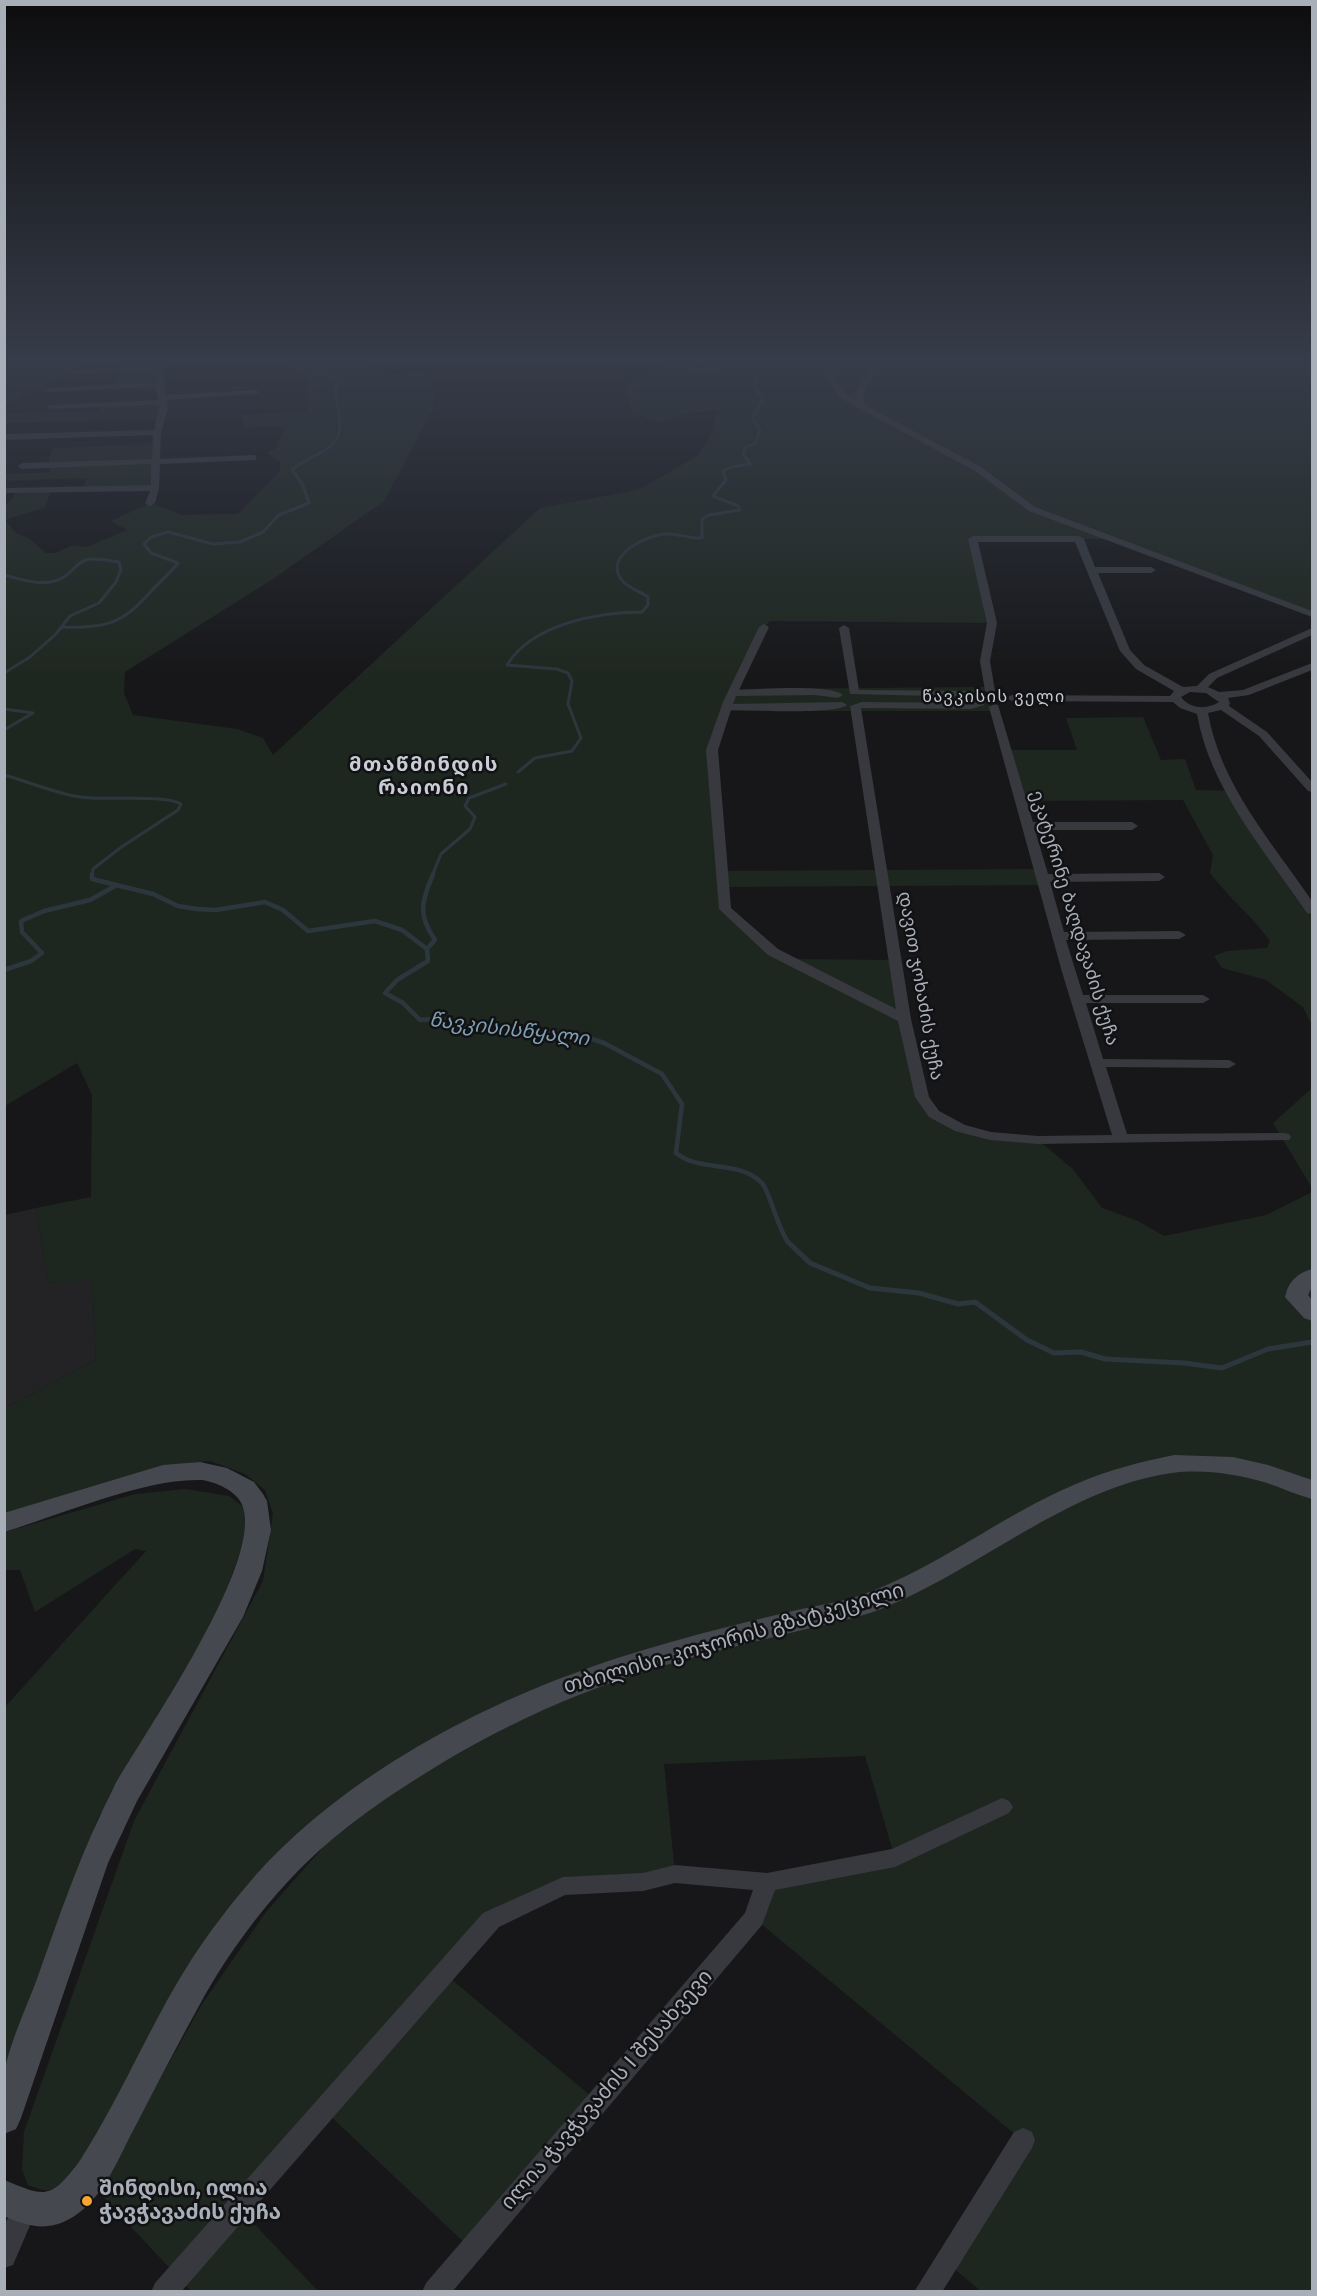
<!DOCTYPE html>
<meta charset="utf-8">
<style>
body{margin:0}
#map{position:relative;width:1317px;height:2296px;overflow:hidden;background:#171719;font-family:"Fira Sans",sans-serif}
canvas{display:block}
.frame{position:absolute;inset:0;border:6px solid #a8afb9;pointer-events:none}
</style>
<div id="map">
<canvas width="1317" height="2296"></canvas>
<div class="frame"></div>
</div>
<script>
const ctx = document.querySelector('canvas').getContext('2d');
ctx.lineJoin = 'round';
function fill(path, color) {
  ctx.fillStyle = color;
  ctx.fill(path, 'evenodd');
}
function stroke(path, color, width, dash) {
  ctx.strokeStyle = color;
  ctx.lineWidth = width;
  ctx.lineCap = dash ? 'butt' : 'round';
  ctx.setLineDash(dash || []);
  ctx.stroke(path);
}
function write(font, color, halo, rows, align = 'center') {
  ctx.font = font + ' "Fira Sans","Noto Sans Georgian",sans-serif';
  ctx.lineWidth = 5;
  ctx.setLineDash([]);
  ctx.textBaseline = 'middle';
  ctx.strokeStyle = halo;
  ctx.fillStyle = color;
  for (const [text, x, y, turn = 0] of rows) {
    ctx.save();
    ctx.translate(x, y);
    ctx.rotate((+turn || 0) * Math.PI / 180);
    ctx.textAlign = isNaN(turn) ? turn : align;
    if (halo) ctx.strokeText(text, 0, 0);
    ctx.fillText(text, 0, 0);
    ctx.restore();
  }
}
const built = new Path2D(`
 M36,1208l12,75 44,-4 4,81 -91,48v-193z`);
const green = new Path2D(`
 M5,358h78c-10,18 -35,25 -53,33 -9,5 -15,10 -25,14z
 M293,358h75l-19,3 39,14 31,-4 10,4 5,16 -1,19 -49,91 -111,78 -148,93 -1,21 9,22 104,14 26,9 10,17 267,-247 98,-18 59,-34 15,-23 5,-23 -34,4 -21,8 -29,-8 -7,-20 5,-15 44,-15c18,17 51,8 69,-6h568v256l-206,-75h-133l19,84 -222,-2 -6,6 -28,62 253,-2 -7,5 13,19h-269l-14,40 10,120 317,-2 5,16 -321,2 2,22 62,50 108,1 27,137 38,31 78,12 35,29 29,39 36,13 26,15 102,-21 46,-23v1099h-331l-35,-29 76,-122 -268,-222 13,-36 128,-24 -30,-102 -201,8 11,110 -112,12 -72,34 -46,54 152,127 -126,148 -147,-139 -86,97 80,84h-127l-98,-105 20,-23 89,-159 64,-92 61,-69 148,-125 -198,149 -186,291c-22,22 -30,42 -63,27l-6,-15 2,-38 110,-311 129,-240 10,-67 -8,-24 -20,-16 -35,-13 -47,5 -158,51v-109l91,-48 -4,-80 -44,3 -12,-75 55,-11 1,-102 -15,-32 -72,43 -1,-278 3,-3 -3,-2v-319l5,-1 8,-12 34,-1 -6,17 -40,13 10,12 15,7 16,14h9l18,-8 14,2 40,-17 -16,-9 39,-18 32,12 56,-1 41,-42 2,-9 -14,-10 9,-5 8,-21 -40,1 -2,-13 66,-4 -1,-34 -14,-9z
 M158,368v15l-45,3 3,-16z
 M161,402l-2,17 -154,4 -1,-10 94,-2 2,-5z
 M156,444l-1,44 -74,2 6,-12 -82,3 -1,-7 46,-2 -1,-14 4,-10z
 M1143,717l18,43 24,-1 11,31 35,1 81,119v116l-9,-19 -37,-27 -44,-12 -8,-12 13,-5 40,-3 3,-7c-18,-25 -41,-43 -60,-68l3,-18 -30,-55 -163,1 -14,-51h71l-11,-32z
 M1312,1088v100l-39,-65z
 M185,1489l44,7 16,12 1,28 -28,77 -120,205 -81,216 -12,39v-366l141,-156 -11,-2 -100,63 -15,-42h-15v-38l130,-38z`);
const streamFar2 = new Path2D(`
 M4,575c18,5 43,13 60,2 8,-5 13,-14 22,-17 10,-3 23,1 33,2l2,8 -5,12 -17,21 -29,13 -14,18 -26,23 -26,16
 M62,627c48,2 62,-5 93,-40 8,-8 16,-15 23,-24l-27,-10 -7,-9 7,-7 17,-5 45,12 27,-2 23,-10 16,-17 30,-12 -6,-18 -11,-15c11,-11 28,-14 40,-25 18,-18 -2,-43 6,-63l-6,-6 -30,-8 -1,-5 9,-5
 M4,709l29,4 -29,17
 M518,772l17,-14 37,-7 9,-13 -13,-34 4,-23 -4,-8 -11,-4 -50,-4c25,-41 91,-53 135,-53l6,-7v-8c-8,-6 -21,-9 -27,-18 -17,-24 26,-44 44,-45 13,-1 25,5 37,4v-19l7,-4 31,-5 -2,-4 -25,-10 13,-16 -3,-9 8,-4 20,-3 -8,-10 3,-7 9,-4 5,-12 -8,-13 11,-19 -9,-13 6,-14 12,-14
 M4,775c25,7 51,18 76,22 26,4 83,-3 101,7l-3,6 -58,38 -27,21 -1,7
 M432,876l9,-22 29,-25 5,-12 -10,-11 4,-8 37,-14`);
const streamFar1 = new Path2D(`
 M92,874v5l61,15 25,12 19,3 19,1 49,-8 18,8 25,21 67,-10 27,9 25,19 1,12 -31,19 -12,13 18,10 17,17 16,-1 23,8 30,5 91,3 24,8 58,31 20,30 -6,49c25,20 62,6 86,30 8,9 15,44 26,59
 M427,949l8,-9c-18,-26 -13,-38 -2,-66
 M4,970l27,-9 11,-8 -20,-21 -1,-11 23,-10 46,-11 25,-14`);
const stream = new Path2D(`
 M787,1241l23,22 60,25 49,5 39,11 17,-2 52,38 27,13 27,-1 24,7 79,4 38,5 46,-19 44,-7`);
const street = new Path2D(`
 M158,358h8l-2,26 2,11 90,-5 4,2 -4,2 -89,6 1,9 -7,23 -1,27 93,-4 3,1v4l-96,4 -1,24 -4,15 -5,3 -5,-3 5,-12 -146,2v-4l3,-1 144,-3v-21l-129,5 -4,-3 4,-3 130,-4 1,-24 -149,5v-6l150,-4 5,-25 -109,4 -4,-2 4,-2 108,-5 -2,-13 -107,5 -4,-2 4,-2 107,-6 1,-12 -86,4 -4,-2 4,-2 87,-5z
 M679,358h8l-3,7c23,9 38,-7 60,-7 -19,15 -45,19 -67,10z
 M825,358h8c-2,19 7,33 23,42l-1,-6 20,-36h8l-20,36 2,11 116,62 54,40 277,104v6l-283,-106 -54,-40 -135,-73 -13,-19z
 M1079,536l5,3 11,28h56l5,3 -5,3h-53l32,77 14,15 39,22 14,-1 12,-12 103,-46v7l-95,43 -9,9 11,5 24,-2 69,-27v7l-63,25 -21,3 2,5 -1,3 38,26 45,50v10l-4,-1 -49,-55 -38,-26 -13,3c13,73 64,129 104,188v13l-5,-1c-42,-62 -97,-124 -110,-199l-17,-6 -7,-6 -161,-1 -5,-3 5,-3 158,1 4,-5 -38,-22 -16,-18 -45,-109h-97l19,81 -7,38 5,30 -5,3 -5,-3 -5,-30 7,-38 -19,-84 5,-3zM1190,692l16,1 13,9c-12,8 -29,7 -38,-5z
 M764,624l5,3 -30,63c21,-1 91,-6 104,5l-5,3 -23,-3 -79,1 -3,8 109,-2 5,3c-12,10 -96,5 -116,5l-13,40 13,158 47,41 118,60 -46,-303 12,-4 108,1 14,-2v4l-13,4 -110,-1 50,311 18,78 10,14 26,14 26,7 47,4 74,-1 -50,-163 -73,-265 5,-3 4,1 35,117h99l6,4 -6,4h-97l13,44 111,-1 6,4 -6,4 -109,1 14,50 115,-1 7,4 -7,4 -113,1 17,55h120l7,4 -7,4h-117l17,56 126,1 7,4 -7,4 -123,-1 21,67 157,-1 5,1 2,3 -2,3 -251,4 -48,-4 -35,-9 -26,-14 -14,-20 -17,-76 -130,-66 -49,-46 -13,-159 17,-48 36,-75z
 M844,625l5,3 10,62 119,1 5,3 -5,3 -128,-3 -11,-66z
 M1002,1798l7,3 4,6 -4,6 -114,54 -120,23 -13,35 -310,367h-30l4,-9 319,-370 8,-23 -78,-7 -32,8 -78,4 -66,32 -318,365h-30l4,-9 328,-370 80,-36 80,-4 32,-8 92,8 125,-24z
 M1023,2128l9,4 3,8 -3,8 -90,144h-28l100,-160z
 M25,2197l9,3 3,9 -24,56 -9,3v-42l12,-26z`);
const secondary = new Path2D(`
 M1312,1269v18l-4,8 4,5v21l-8,-3 -19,-21c3,-15 12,-24 27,-28z
 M1174,1455l59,2 35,8 44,15v19c-15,-4 -30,-11 -45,-16 -30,-9 -64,-14 -95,-10 -103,14 -195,98 -291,136 -20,8 -41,12 -62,17 -39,9 -78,19 -117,29 -100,26 -186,62 -273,116 -44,27 -86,56 -123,92 -41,40 -78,90 -106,141 -22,40 -43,80 -64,121 -17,31 -31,72 -63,92 -25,15 -44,10 -69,-1v-36c42,17 46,20 75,-18 48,-74 79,-159 132,-231 23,-31 48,-62 76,-88 105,-98 246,-163 384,-201 42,-12 84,-22 126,-32 22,-5 45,-8 67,-16 75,-27 138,-79 212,-110 32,-14 64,-22 98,-29z
 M200,1462l27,6 27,14 9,12 4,7 4,29 -9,41 -19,46 -106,184 -29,62 -87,255 -5,11 -12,5c0,-21 -4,-46 1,-66 7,-30 21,-60 32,-89 23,-65 45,-130 77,-192 25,-47 166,-245 123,-290 -8,-9 -26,-17 -38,-17 -56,-1 -139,35 -195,52v-19l159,-48z`);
const markers = [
 [87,2201,6,"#f6a432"]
];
const farNeighbourhoodnames = [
 ["წავკისის ველი",994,698]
];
const streetNames = [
 ["ეკატერინე ბაღდავაძის ქუჩა",1074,918,73],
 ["დავით ჯოხაძის ქუჩა",920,986,80]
];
const farDistrictnames = [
 ["მთაწმინდის",424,765],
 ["რაიონი",424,788]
];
const waterNames = [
 ["წავკისისწყალი",509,1030,7]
];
const nearStreetnames = [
 ["თბილისი-კოჯორის გზატკეცილი",734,1639,-16],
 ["ილია ჭავჭავაძის I შესახვევი",607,2090,-49]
];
const nearPoinames = [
 ["შინდისი, ილია",99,2189],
 ["ჭავჭავაძის ქუჩა",99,2213]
];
fill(built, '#232326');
fill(green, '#1e271f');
stroke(streamFar2, '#2c373d', 3);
stroke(streamFar1, '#2c373d', 4.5);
stroke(stream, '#2c373d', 5);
fill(street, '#37393e');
fill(secondary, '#45484e');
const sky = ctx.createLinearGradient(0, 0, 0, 680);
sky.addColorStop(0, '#0d0d0e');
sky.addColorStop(0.53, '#363c49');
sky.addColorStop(1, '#363c4900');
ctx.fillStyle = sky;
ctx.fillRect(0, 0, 1317, 680);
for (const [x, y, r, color] of markers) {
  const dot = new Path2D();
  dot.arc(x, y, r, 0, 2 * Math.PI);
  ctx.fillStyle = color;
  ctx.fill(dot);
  stroke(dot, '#121214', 2);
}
ctx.letterSpacing = '1.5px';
write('16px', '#c9cdd5', '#121214', farNeighbourhoodnames);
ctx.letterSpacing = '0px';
write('18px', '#a8afb9', '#121214', streetNames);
ctx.letterSpacing = '1.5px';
write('bold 20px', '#c9cdd5', '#121214', farDistrictnames);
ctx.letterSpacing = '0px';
write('italic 20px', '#7fa0b4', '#121214', waterNames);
write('21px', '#a8afb9', '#121214', nearStreetnames);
write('bold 21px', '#a8afb9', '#121214', nearPoinames, 'left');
</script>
